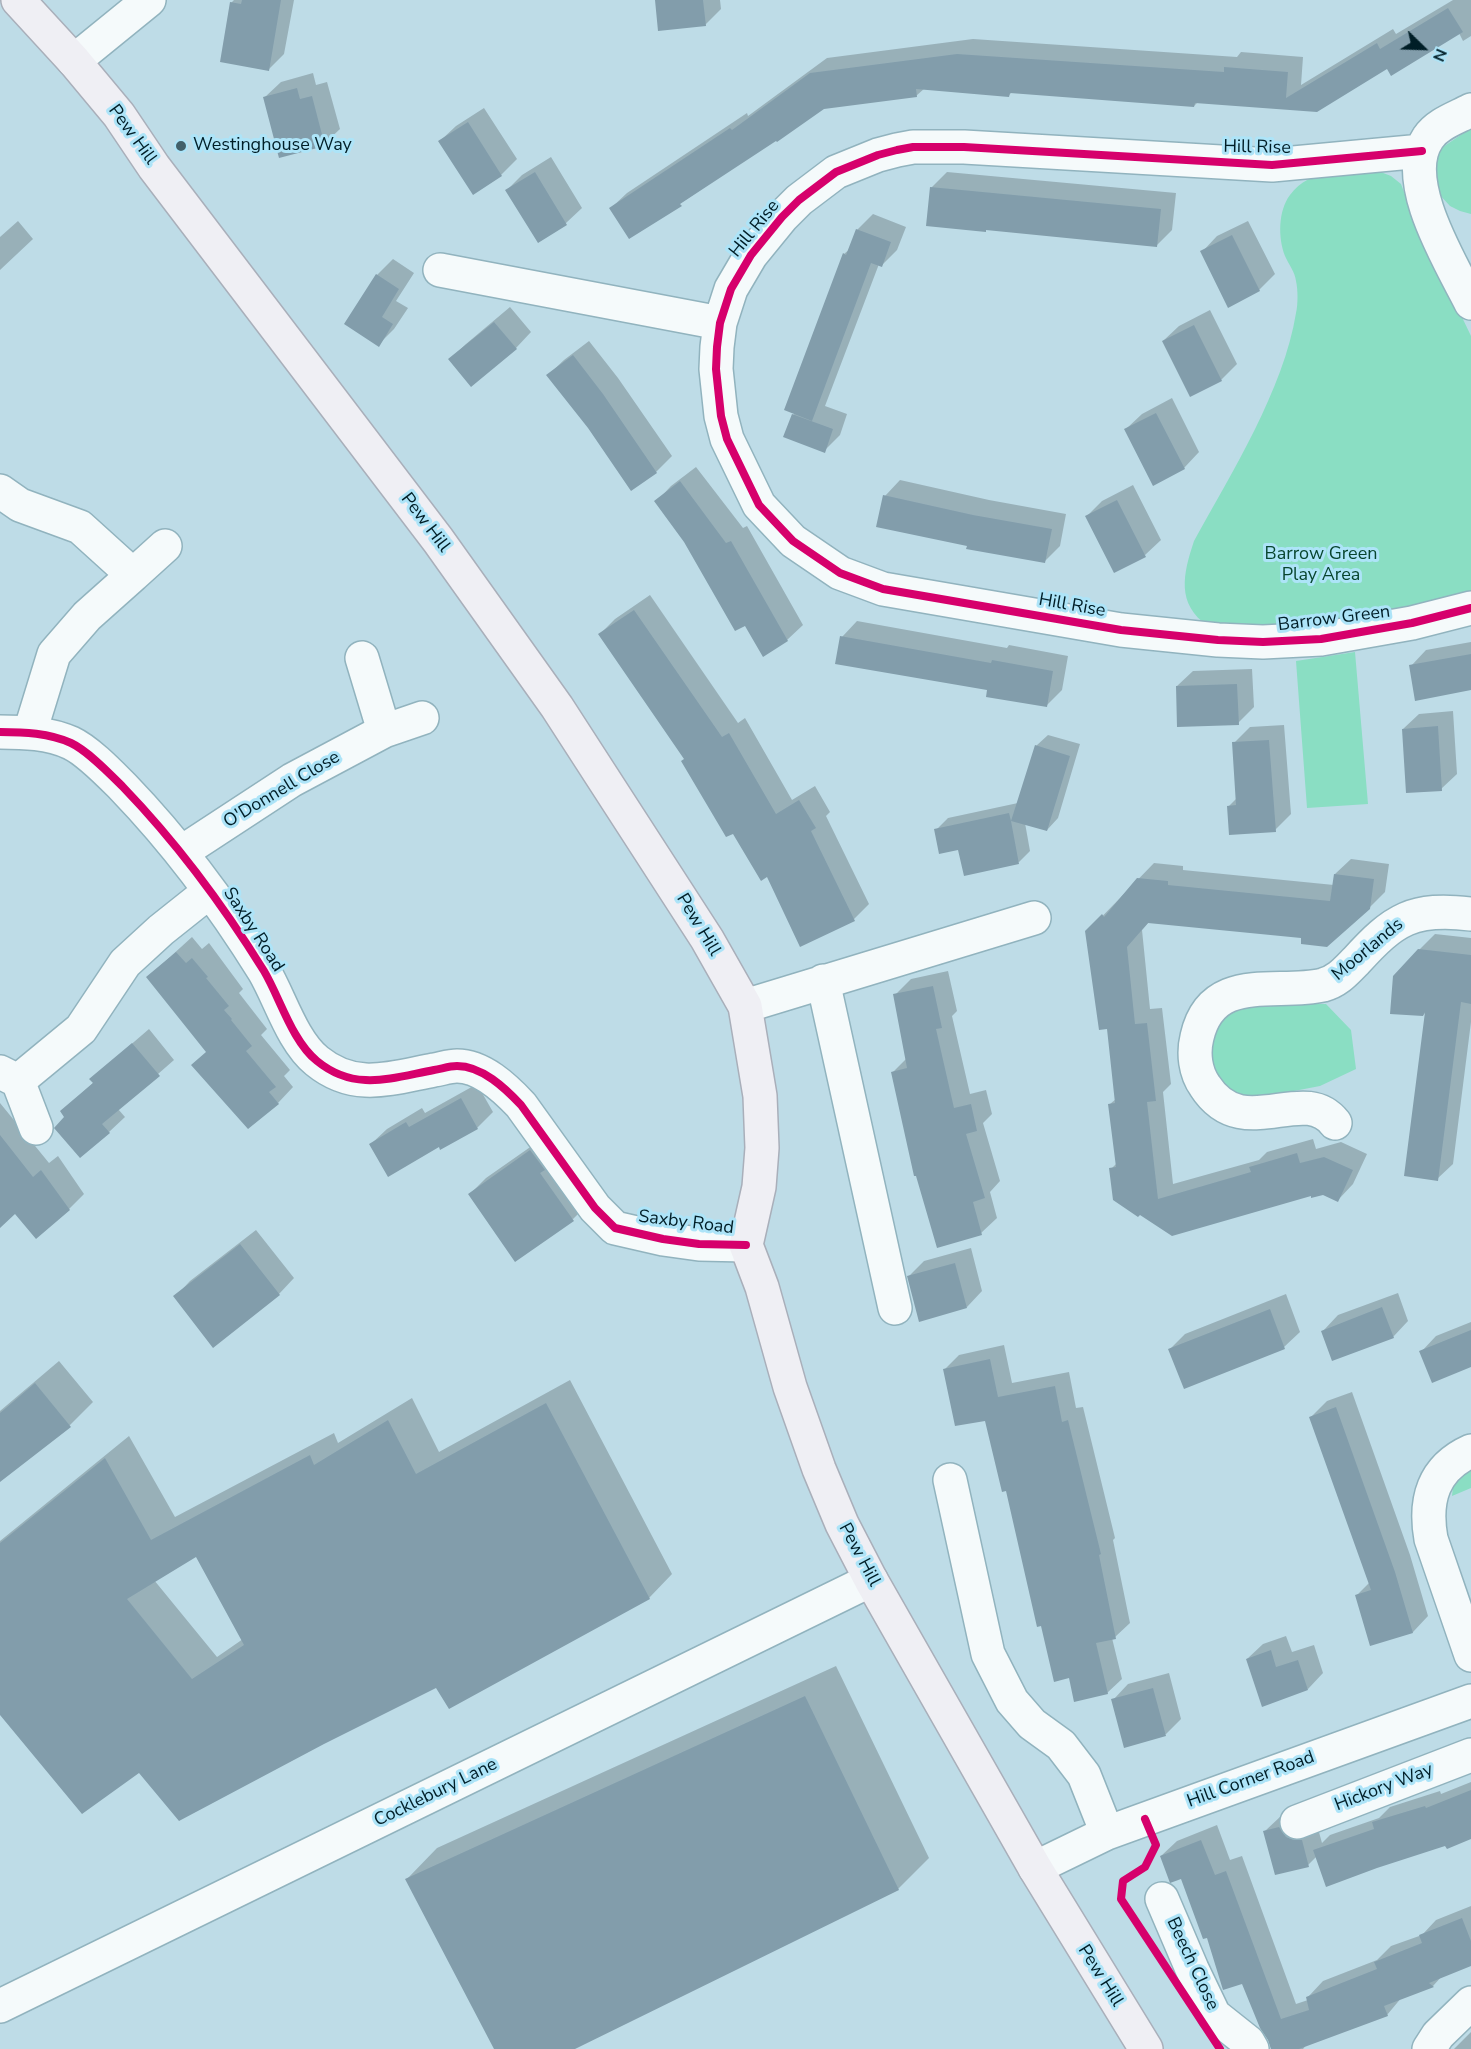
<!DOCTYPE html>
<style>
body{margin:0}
#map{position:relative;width:1471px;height:2049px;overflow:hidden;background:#bedce7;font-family:"Nunito Sans",sans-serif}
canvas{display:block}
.north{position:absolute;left:1393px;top:18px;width:60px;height:60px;-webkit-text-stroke:4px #ade4f8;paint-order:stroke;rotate:113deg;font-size:16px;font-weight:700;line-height:24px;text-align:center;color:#001e27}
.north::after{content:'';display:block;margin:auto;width:21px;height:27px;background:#001e27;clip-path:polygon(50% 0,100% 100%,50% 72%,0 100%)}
</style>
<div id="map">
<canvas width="1471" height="2049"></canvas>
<div class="north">N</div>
</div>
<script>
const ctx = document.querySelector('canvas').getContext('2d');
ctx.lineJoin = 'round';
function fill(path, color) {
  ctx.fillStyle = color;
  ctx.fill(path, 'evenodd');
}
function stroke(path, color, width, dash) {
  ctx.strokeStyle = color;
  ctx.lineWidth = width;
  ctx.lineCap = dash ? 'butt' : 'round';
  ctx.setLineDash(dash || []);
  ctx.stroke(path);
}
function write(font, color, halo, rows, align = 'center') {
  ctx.font = font + ' "Nunito Sans",sans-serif';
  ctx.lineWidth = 6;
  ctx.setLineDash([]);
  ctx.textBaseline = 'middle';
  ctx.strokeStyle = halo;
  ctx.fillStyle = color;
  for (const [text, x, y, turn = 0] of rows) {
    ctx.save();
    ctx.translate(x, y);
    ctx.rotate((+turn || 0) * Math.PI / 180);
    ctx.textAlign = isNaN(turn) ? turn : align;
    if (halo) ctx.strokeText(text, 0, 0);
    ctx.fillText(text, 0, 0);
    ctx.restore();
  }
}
const green = new Path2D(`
 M1471,128v86l-11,-3 -10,-5 -13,-14 -2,-33 8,-12z
 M1378,171l13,5 10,8 11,29 59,123v260l-156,33 -107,-3c-32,-22 -25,-52 -14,-85 37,-67 90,-152 102,-228 2,-9 2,-23 0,-32 -1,-9 -7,-16 -11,-25 -7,-18 -7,-45 5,-61 20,-28 58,-23 88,-24z
 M1355,652l13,152 -61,4 -11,-147z
 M1241,1004h85l25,26 5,39 -36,17 -68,13 -17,-2 -18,-19 -4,-14 -1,-32 7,-11z
 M1471,1467v21l-19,8 1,-9z`);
const shadow = new Path2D(`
 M234,0h60l-10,54 -15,15 -38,-66z
 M657,0h63l1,9 -16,16z
 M1453,0h18v36l-8,5 -4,-8 -71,34 -71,43 -119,-8 -4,4 -182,-14 -3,3 -84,-7 -9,8 -93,12 -193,129 -19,-29 16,-15 120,-80 1,3 79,-58 146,-19 264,18 4,-5 62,5 -2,28 92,-56 3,5z
 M313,73l3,12 11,-3 13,47 -16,15 -59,-47 16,-15z
 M484,108l33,51 -16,16 -61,-34 16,-15z
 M551,157l31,51 -16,15 -28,18 -31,-51 15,-15z
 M947,172l229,21 -4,37 -15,15 -170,-16 -2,2 -54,-43z
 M873,214l33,13 -9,23 -15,15 -3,-1 -54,142 22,8 -7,21 -16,16 -31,-36 2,-2 49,-159 7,-6 6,-18z
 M18,221l15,18 -33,31v-33z
 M1248,221l27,53 -16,16 -57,-38 15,-16z
 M393,259l21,14 -18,28 12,7 -14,21 -16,16 -1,-70z
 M510,307l21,25 -15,16 -66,11 16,-15z
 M1210,310l27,54 -16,16 -58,-39 16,-15z
 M589,341l29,37 54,78 -16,16 -24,17 -43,-62 -41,-52 16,-15z
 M1172,398l27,54 -15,16 -58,-39 16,-15z
 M696,467l47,61 4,-2 56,99 -16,15 -42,-16 -89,-122 15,-16z
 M900,480l89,20 77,14 -6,32 -16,16 -75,-17 -84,-49z
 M1133,485l28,55 -16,15 -58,-39 15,-15z
 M650,595l88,128 7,-5 47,82 23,-14 15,26 -4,4 43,88 -15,15 -87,-44 -167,-241 15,-15z
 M857,621l150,27 2,-3 59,11 -6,34 -16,16 -58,-17 -146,-52z
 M1471,642v47l-60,-23 15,-16z
 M1252,669l2,38 -16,16 -61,-37 16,-15z
 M1453,711l4,63 -16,15 -38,-60 16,-15z
 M1284,725l7,89 -16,16 -46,-24 8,-8 -3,-55 16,-16z
 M1048,735l32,9 -22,74 -11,12 -22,-7 5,28 -11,11 -59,-14 -24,-18 12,-12 70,-15 18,-57z
 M1351,859l38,5 -4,28 -16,16 -66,28 -154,-14 -7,8 8,79 12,-1 9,76 -8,8 10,92 86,-24 8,-8 46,-13 3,10 25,-7 26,12 -14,30 -15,16 -15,-7 -11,1 -139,40 -62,-65 6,-6 -7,-59 6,-5 -8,-71 -21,-96 67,-69 29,3v4l151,15 1,-11z
 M1435,934l36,4v84l-18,142 -16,15 -10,-168 -4,4 -4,-65z
 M192,937l10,12 7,-6 34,46 -4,4 28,36 -6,6 29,35 -6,6 9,11 -15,16 -71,-52 -59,-74z
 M948,971l9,40 -5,5 18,78 16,-4 6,24 -9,9 17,58 -10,11 7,26 -16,15 -88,-161 14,-14 -12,-63 16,-16z
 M149,1029l25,31 -56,49 7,8 -16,15 -43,-15 -4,-6 32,-29 -3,-3z
 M477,1084l16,28 -16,16 -38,17 -68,-1 16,-15 35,-21 3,5z
 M0,1103l49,60 9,-7 26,38 -15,15 -69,5z
 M546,1136l42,68 -15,15 -103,-25 16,-16z
 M256,1230l38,48 -15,16 -104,3 15,-16z
 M971,1248l11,43 -15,16 -58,-31 15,-15z
 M1398,1293l10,28 -15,16 -70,-6 15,-16z
 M1286,1294l14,38 -16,15 -100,40 -14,-38 15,-15z
 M1471,1322v43l-50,-13 15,-16z
 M1004,1345l8,38 57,-11 7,36 7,-1 32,131 -2,2 17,83 -15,14 -3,1 10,41 -15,14 -37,-17 -63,-187 -21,-70 -41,-50 14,-14z
 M59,1361l34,41 -23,23 -70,55v-69z
 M570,1380l102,194 -23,24 -213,88 -297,85 -139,-59v-171l129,-105 46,81 159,-84 4,10 74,-45 27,54zM197,1555l46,84 -26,18 -63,-77z
 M1352,1392l58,163 18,61 -15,16 -42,12 -14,-49 13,-13 -59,-165 16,-16z
 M1286,1636l6,16 22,-7 9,28 -15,16 -61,-30 16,-15z
 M836,1666l93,192 -31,31 -327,160h-75l-89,-170 30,-31z
 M1169,1673l12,46 -15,15 -41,12 -12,-46 15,-16z
 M1471,1782v56l-25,6 -129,12 -9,9 -43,-34 16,-15 14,-4 22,13 5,18 8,-8 49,-17 11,-11 50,-16 1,3z
 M1217,1825l13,35 12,-4 54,148 12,-4v-3l15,-16 54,-21 14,-14 31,-11 14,-15 35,-14v59l-29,11 -9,10 -31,11 -15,18 -80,29 -4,5h-32l-1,-10 -28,-57 -34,-46 -26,-59 -21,-21 16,-15z
 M1471,2032v17h-17z`);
const building = new Path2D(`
 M242,0h39l-12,71 -49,-9 10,-60 11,2z
 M655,0h48l3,26 -48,5z
 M1448,8l15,24 -72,44 -4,-7 -70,43 -122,-9 -1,4 -184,-14 -1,4 -93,-8 1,8 -93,12 -47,33 -1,-1 -96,63 2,2 -53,33 -20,-31 121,-80 2,2 78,-57 147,-19 267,18v-5l64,5 -2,26 91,-55 3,6z
 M297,88l3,11 12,-3 13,50 -46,12 -16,-61z
 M468,122l34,54 -29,19 -35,-54z
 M535,172l32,53 -29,18 -33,-53z
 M930,187l231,22 -4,38 -171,-17v2l-60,-6z
 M856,229l35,13 -9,25 -11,-4 -59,158 -28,-11 59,-157 3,2z
 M1232,235l28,56 -32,17 -28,-57z
 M376,274l23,15 -17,28 11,7 -14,23 -35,-23z
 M494,322l23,27 -46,38 -23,-28z
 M1194,325l28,56 -32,16 -28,-56z
 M573,355l30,39 54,79 -26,18 -43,-63 -42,-53z
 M1156,413l29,56 -32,17 -29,-57z
 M792,414l41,15 -8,24 -42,-16z
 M680,481l46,62 5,-2 57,100 -25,16 -18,-31 -10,5 -51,-89 -30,-41z
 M883,495l90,20 79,14 -7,34 -79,-14 1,-3 -91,-19z
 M1117,500l29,57 -32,16 -29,-57z
 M634,610l88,127 7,-4 47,81 23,-14 17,28 -5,3 44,90 -55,26 -33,-70 -6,4 -28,-47 -7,3 -45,-76 3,-2 -86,-125z
 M840,636l151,27 1,-3 61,11 -6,36 -61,-10 1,-7 -152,-26z
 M1471,654v36l-56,11 -6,-36z
 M1237,684l2,41 -62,2 -1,-41z
 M1438,726l4,65 -36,2 -4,-64z
 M1269,740l7,92 -47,3 -2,-29 9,-1 -4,-63z
 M1035,745l35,11 -23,75 -36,-10 8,43 -55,12 -6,-26 -19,4 -5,-25 75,-16 2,8z
 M1334,874l40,5 -4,30 -43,38 -26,-3v-6l-153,-15 -21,24 8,77 12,-1 9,78 -9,1 11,97 93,-27 -2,-5 48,-14 3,10 24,-6 29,13 -15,32 -15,-7 -12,3v-2l-139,40 -32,-21 -2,2 -25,-17 -4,-32 7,-1 -8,-63 7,-1 -8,-74 -8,1 -14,-99 17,-17 2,3 33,-39 31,3v4l162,16z
 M1418,949l53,6v49l-10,-2 -23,179 -34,-5 21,-164 -2,4 -33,-2 3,-38z
 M176,952l10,11 6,-5 16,19 -2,1 23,28 -5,4 8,9 -1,1 21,26 -6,5 30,36 -7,5 10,12 -31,25 -57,-64 15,-13 -60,-75z
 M933,986l9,42 -6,1 18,79 17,-4 6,27 -11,3 19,64 -12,4 9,33 -45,13 -21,-72h-2l-23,-104 16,-4 -14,-74z
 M132,1043l28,33 -58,48 8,9 -30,25 -26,-30 10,-11 -4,-6 33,-28 -4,-4z
 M461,1098l17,31 -38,21 -1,-3 -51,30 -19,-33 37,-22 3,5z
 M0,1135l33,42 8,-7 29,40 -34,29 -21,-25 -15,14z
 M530,1150l15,20 -5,3 34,48 -59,41 -47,-68z
 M240,1244l40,51 -67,53 -40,-52z
 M955,1263l12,45 -48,14 -12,-46z
 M1382,1307l12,31 -62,23 -11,-30z
 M1270,1309l15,40 -101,40 -16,-40z
 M1471,1330v37l-39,16 -13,-32z
 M990,1359l8,38 57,-11 7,36 6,-2 33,134 -2,1 17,84 -20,4 12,51 -34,8 -5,-24 -15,4 -13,-56 -4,1 -31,-136 -4,1 -17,-71 -30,5 -12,-57z
 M35,1383l36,44 -71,55v-69z
 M546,1403l104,196 -201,110 -13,-21 -112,56 -145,77 -40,-48 -57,41 -82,-99v-172l105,-85 46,82 159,-85 4,10 74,-45 28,54zM196,1557l48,88 -52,34 -65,-80z
 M1336,1407l59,165 18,61 -43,13 -15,-51 16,-5 -62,-173z
 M1271,1650l5,17 22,-7 10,30 -46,17 -16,-48z
 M1153,1688l13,48 -42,12 -13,-49z
 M805,1696l94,194 -324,159h-81l-89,-170z
 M1471,1790v49l-24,10 -2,-3 -68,22 -51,19 -13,-37 61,-21 -2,-7 53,-16 1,2z
 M1279,1827l7,10 8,3h8l7,27 -34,8 -12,-44z
 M1201,1840l14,35 11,-4 55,148 28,-9 -3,-13 71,-28 -3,-7 48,-19 -3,-8 43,-17 9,23v25l-42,17 5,4 -50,19 4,10 -89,33h-28l-3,-9 -8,-12 -18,-44 -19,6 -16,-52 -4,1 -22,-60 -11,4 -10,-27z`);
const minor = new Path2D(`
 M74,61l75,-61
 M1471,110c-15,8 -34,14 -43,28 -29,42 23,125 43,165
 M1422,151l-150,14 -308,-18h-51l-16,3 -19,5 -42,17 -37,28 -17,17 -31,38 -20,34 -11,34 -3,24 -1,22 5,47 6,23 32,66 34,36 47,32 43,16 238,41 97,10 45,2 58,-3 91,-16 59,-15
 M440,270l280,53
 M0,491l20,14 60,22 53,48 -46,41 -33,38 -24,78
 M133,575l32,-29
 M384,731l38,-13
 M0,732c24,0 49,1 71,11 17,8 39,31 52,44 54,56 100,118 141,184 16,27 28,70 53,90 38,31 74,17 117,9 7,-1 15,-4 23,-4 25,0 48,22 64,39l74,103 20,20 48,11 36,5 47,1
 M182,852l110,-72 92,-49 -22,-73
 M823,981l72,327
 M745,1006l289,-88
 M0,1072l18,9 18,47
 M18,1081l63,-52 44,-66 36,-33 49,-39
 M1335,1123c-32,-41 -92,22 -130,-37 -10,-14 -12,-33 -8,-49 15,-66 79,-41 126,-52 15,-4 23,-14 33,-24 38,-42 57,-54 115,-47
 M1471,1451c-38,17 -47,49 -40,88l40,116
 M950,1480l38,174 24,47 20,23 29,21 23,30 23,58
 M1297,1822l174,-67
 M1035,1868l72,-35 364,-132
 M1162,1899l30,70 22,46 34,27 4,7
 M0,2006l871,-426
 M1429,2049l9,-14 33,-32`);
const major = new Path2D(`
 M18,0l56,61 45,54 35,52 284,373 119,167 150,232 38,67 15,90 2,52 -3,39 -13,58 16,42 28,100 29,82 23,55 29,56 164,288 111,181`);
const cycleway = new Path2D(`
 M1422,151l-150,14 -308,-18h-51l-16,3 -19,5 -42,17 -37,28 -17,17 -31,38 -20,34 -11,34 -3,24 -1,22 5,47 6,23 32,66 34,36 47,32 43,16 238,41 97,10 45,2 58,-3 91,-16 59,-15
 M0,732c24,0 49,1 71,11 17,8 39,31 52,44 54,56 100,118 141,184 16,27 28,70 53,90 38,31 74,17 117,9 7,-1 15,-4 23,-4 25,0 48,22 64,39l74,103 20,20 48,11 36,5 47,1
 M1145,1819l11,26 -11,22 -22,14 -2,18 99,150`);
const markers = [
 [181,146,6,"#42606a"]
];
const streetNames = [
 ["Pew Hill",132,135,54],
 ["Hill Rise",1257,148,1],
 ["Hill Rise",755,229,-51],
 ["Pew Hill",425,523,53],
 ["Hill Rise",1072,606,10],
 ["Barrow Green",1334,619,-7],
 ["O'Donnell Close",282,790,-31],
 ["Pew Hill",698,925,59],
 ["Saxby Road",253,930,57],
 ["Moorlands",1368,950,-40],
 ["Saxby Road",686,1223,7],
 ["Pew Hill",859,1555,62],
 ["Hill Corner Road",1251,1780,-20],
 ["Hickory Way",1384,1788,-21],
 ["Cocklebury Lane",436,1793,-26],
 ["Beech Close",1192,1964,65],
 ["Pew Hill",1100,1976,58]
];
const poiNames = [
 ["Westinghouse Way",193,146]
];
const parkNames = [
 ["Barrow Green",1321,555],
 ["Play Area",1321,576]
];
fill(green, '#8adec3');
fill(shadow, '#0003');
fill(building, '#829dab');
stroke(minor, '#91b3be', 36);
stroke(major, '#a9afba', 36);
stroke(minor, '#f5fafb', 33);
stroke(major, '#efeff4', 33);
stroke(cycleway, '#d6006c', 8);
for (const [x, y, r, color] of markers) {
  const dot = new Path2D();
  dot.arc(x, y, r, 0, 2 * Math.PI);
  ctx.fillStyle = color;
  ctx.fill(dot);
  stroke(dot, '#ade4f8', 2);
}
write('18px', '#001e27', '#ade4f8', streetNames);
write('18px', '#001e27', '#ade4f8', poiNames, 'left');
write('18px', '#08452e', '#ade4f8', parkNames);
</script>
